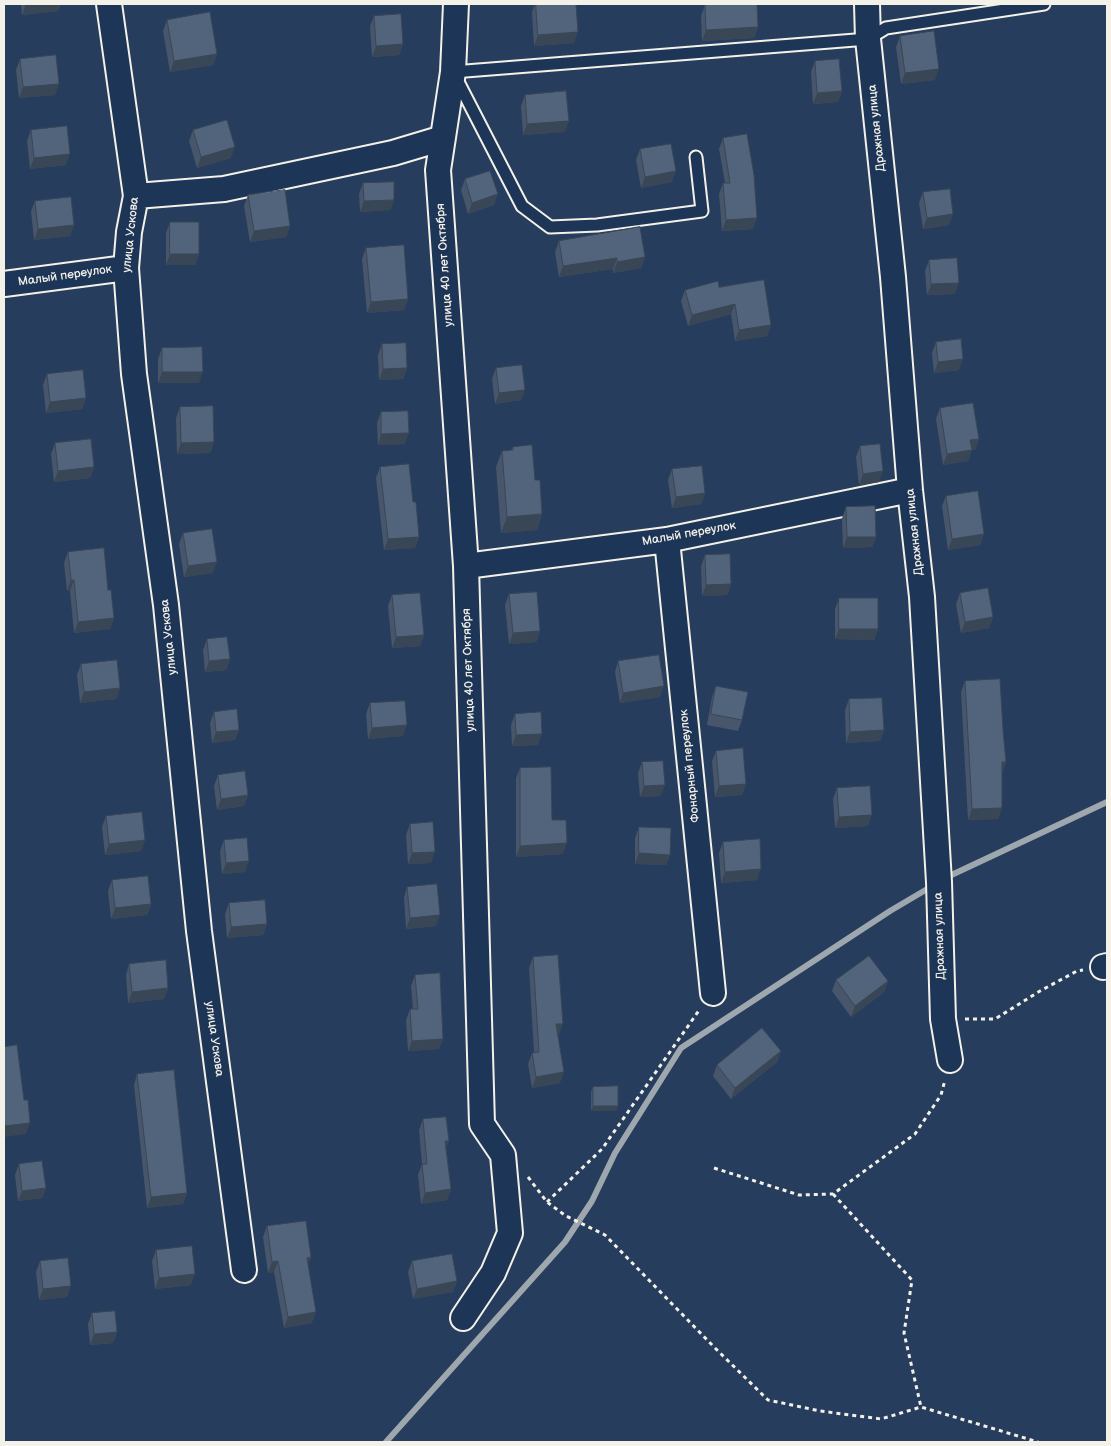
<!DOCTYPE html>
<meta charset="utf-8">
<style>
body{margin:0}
#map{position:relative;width:1111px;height:1446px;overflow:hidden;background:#263d5d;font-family:"Balsamiq Sans",sans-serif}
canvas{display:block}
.frame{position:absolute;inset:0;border:5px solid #f4f1e8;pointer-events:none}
</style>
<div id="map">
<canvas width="1111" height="1446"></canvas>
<div class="frame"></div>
</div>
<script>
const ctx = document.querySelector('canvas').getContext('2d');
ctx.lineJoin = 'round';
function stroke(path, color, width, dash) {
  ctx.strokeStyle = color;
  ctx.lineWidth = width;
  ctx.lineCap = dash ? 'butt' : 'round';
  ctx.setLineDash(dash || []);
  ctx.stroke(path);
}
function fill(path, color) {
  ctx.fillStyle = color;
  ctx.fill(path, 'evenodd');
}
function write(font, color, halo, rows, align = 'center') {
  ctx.font = font + ' "Balsamiq Sans",sans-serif';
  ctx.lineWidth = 4;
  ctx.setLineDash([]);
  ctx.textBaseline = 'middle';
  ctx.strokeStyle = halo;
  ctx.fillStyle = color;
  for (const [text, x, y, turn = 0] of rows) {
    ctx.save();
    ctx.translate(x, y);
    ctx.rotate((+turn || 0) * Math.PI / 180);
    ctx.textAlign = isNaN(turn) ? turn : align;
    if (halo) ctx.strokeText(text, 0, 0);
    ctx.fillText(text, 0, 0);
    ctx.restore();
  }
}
const stream = new Path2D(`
 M945,878l162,-76
 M386,1442l179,-200 27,-41 23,-48 66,-105 209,-137 44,-26`);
const path = new Path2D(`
 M965,1019h30l45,-28 37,-20 6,-1
 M714,1168l85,27 34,-1 82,-60 26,-39 4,-15
 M528,1177l19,25 19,14 39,19 110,113 53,52 52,11 61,8 40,-12 117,35
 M833,1194l79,86 -8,53 17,74
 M547,1202l55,-53 98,-140`);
const lane = new Path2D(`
 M696,157l6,54 -105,14 -47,2 -28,-21 -69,-134 415,-33 18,-11 158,-24`);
const street = new Path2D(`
 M109,4l27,192 -7,36 -3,36 8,106 32,231 33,326 45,339
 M456,4l-3,68 -15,98 28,396 16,558 21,31 7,78 -17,40 -30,45
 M867,4l1,35 25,238 17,213 12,107 17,285 4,137 7,41
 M136,196l88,-7 169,-36 50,-15
 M4,284l122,-16
 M667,540l46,453
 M466,566l201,-26 243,-50
 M1103,967l4,-1`);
const wall = new Path2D(`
 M21,4h40l-3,7 -36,4z
 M535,4h41l-2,39 -40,3 -2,-34z
 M705,5l53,22 -4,11 -52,3 -1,-25z
 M374,16l29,28 -4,11 -27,2 -2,-31z
 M167,20l50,34 -4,11 -43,7 -7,-41z
 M900,36l35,44 -34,4 -5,-37z
 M20,59l35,36 -36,3 -3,-28z
 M815,61l27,30 -4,11 -25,2 -2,-32z
 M525,95l40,37 -42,3 -2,-29z
 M31,130l35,35 -36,4 -3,-28z
 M193,130l38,28 -34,10 -8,-27z
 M723,138l30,91 -31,2 -3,-37 4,-11h2l-6,-34z
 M640,149l32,33 -31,6 -5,-28z
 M465,179l29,26 -26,9 -7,-24z
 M363,183l31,17 -4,10 -30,2 -1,-18z
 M923,192l26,33 -26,4 -4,-26z
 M248,195l42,31 -4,11 -36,5 -6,-36z
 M35,201l39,24 -4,11 -36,4 -3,-29z
 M170,222l29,32 -4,11h-29v-32z
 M559,241l86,16 -4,11 -28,5v-4l-54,8 -4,-25z
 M366,248l42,51 -4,11 -37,3 -5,-54z
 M929,260l26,34 -28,1 -2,-24z
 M719,287l52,38 -4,11 -32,5 -4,-27 -43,12 -7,-25 4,-11z
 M936,342l23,28 -25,3 -2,-20z
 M382,344l25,24 -4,11 -24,1 -1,-25z
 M162,348l37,35h-41v-24z
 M496,368l25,32 -26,4 -3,-25z
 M47,374l39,24 -4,11 -36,4 -3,-28z
 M180,407l34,35 -4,11 -33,1 -1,-36z
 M940,408l39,31 -4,11h-3l-4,11 -25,4 -7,-46z
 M381,412l24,32 -27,1 -1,-22z
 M55,443l39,24 -4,11 -36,4 -3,-28z
 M860,446l19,36 -20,3 -3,-28z
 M513,447l22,33 7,34 -5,16 -36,3 -5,-66 6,-16 9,-1z
 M380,467l33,35 6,35 -4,11 -31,2 -8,-72z
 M672,469l33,24 -4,11 -29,4 -4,-28z
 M946,496l38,38 -4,11 -32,5 -6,-44z
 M846,507l30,30 -4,10 -29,1 -1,-30z
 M183,533l30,40 -29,4 -5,-33z
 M68,552l40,38 6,28 -4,11 -36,4 -4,-42h-3l-3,-28z
 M705,555l26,29 -4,11 -25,1 -1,-30z
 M960,593l33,24 -4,11 -28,5 -5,-29z
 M509,594l31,37 -4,11 -27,2 -4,-39z
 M392,595l32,40 -4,11 -28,2 -4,-42z
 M839,598l39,31 -4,11 -39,-1v-30z
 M207,639l23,20 -4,11 -21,2 -2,-22z
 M618,661l42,36 -40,6 -5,-31z
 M81,664l39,24 -4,11 -36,4 -3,-28z
 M965,681l41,81 -4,11v35l-4,11 -30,1 -7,-128z
 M716,686l26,34 -4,11 -31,-6 5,-28z
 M849,699l35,31 -4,11 -34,2 -1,-33z
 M370,703l33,33 -35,3 -2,-25z
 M214,712l25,18 -4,10 -23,3 -2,-20z
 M515,714l23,31 -26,1 -1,-21z
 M716,751l30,33 -4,11 -27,2 -3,-36z
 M642,762l19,34 -21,1 -2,-24z
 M520,768l32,52 11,34 -47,3v-79z
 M218,775l30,20 -4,11 -27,4 -3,-24z
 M837,788l31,38 -33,2 -2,-29z
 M106,816l39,24 -4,11 -36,4 -3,-28z
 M410,824l21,39 -23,1 -2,-29z
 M639,827l31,28 -4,10 -31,-1v-26z
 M224,840l21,32 -23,2 -2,-23z
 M723,842l34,38 -36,3 -2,-30z
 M112,880l39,24 -4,11 -36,4 -3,-28z
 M407,887l29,39 -30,3 -2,-31z
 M229,903l38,21 -4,11 -36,3 -2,-24z
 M533,957l26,78h-1l2,48 -28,5 -4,-24 4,-11 2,-1 -5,-84z
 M129,964l39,24 -4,11 -36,4 -2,-28z
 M415,975l28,64 -4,10 -31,2 -2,-31 4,-11h3l-2,-23z
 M836,980l52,1 -4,11 -33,25 -19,-26z
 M781,1051l-4,11 -46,37 -18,-23 4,-11z
 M137,1074l50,119 -4,11 -36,4 -13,-123z
 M593,1087l25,19 -2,5h-25v-19z
 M423,1119l23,30 5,40 -4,11 -26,4 -3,-29 4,-11 -3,-34z
 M19,1164l27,24 -4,10 -24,3 -3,-26z
 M267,1226l44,31 -3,8 4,58 -28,5 -10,-56 -6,1 -5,-36z
 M156,1250l35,35 -36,4 -3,-28z
 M40,1261l27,36 -28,3 -3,-28z
 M412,1261l45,20 -4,11 -40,7 -5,-27z
 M92,1313l25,19 -4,11 -23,2 -2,-21z`);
const shadedWall = new Path2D(`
 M26,4h35l-3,7 -36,4z
 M758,27l-4,11 -52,3 4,-11z
 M578,32l-4,11 -40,3 4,-11z
 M403,44l-4,11 -27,2 4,-11z
 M217,54l-4,11 -43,7 4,-11z
 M939,69l-4,11 -34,4 4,-11z
 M59,84l-4,11 -36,3 4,-11z
 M842,91l-4,11 -25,2 4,-11z
 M569,121l-4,11 -42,3 4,-11z
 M235,147l-4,11 -34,10 4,-11z
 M70,154l-4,11 -36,4 4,-11z
 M676,171l-4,11 -31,6 4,-11z
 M498,194l-4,11 -26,9 4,-11z
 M394,200l-4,10 -30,2 4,-11z
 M953,214l-4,11 -26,4 4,-11z
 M757,218l-4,11 -31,2 4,-11z
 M74,225l-4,11 -36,4 4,-11z
 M290,226l-4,11 -36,5 4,-11z
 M170,254h29l-4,11h-29z
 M645,257l-4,11 -28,5 4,-11z
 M617,258l-4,11 -54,8 4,-11z
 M959,283l-4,11 -28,1 4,-11z
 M408,299l-4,11 -37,3 4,-11z
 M735,304l-4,10 -43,12 4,-11z
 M771,325l-4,11 -32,5 4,-11z
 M963,359l-4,11 -25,3 4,-11z
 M407,368l-4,11 -24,1 4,-11z
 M162,372h41l-4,11h-41z
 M525,390l-4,10 -26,4 4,-11z
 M86,398l-4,11 -36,4 4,-11z
 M409,433l-4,11 -27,1 3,-11z
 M979,439l-4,11h-3l-4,11 -25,4 4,-11 23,-14z
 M214,442l-4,11 -33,1 4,-11z
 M94,467l-4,11 -36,4 4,-11z
 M883,471l-4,11 -20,3 4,-11z
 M705,493l-4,11 -29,4 4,-11z
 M542,514l-5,16 -36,3 6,-16z
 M984,534l-4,11 -32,5 4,-11z
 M419,537l-4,11 -31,2 4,-11z
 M847,537h29l-4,10 -29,1z
 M217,562l-4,11 -29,4 4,-11z
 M71,580h3l-4,11h-3z
 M731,584l-4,11 -25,1 4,-11z
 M993,617l-4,11 -28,5 4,-11z
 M114,618l-4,11 -36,4 4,-11z
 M839,629h39l-4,11 -39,-1z
 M540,631l-4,11 -27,2 4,-11z
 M424,635l-4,11 -28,2 4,-11z
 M230,659l-4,11 -21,2 4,-11z
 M664,686l-4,11 -40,6 3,-10z
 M120,688l-4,11 -36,4 4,-11z
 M407,725l-4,11 -35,3 4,-11z
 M239,730l-4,10 -23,3 4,-11z
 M884,730l-4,11 -34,2 4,-11z
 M542,734l-4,11 -26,1 4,-11z
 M1002,762h4l-4,11h-4z
 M746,784l-4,11 -27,2 4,-11z
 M665,785l-4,11 -21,1 4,-11z
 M248,795l-4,11 -27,4 4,-11z
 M1002,808l-4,11 -30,1 4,-11z
 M872,815l-4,11 -33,2 4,-11z
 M145,840l-4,11 -36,4 4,-11z
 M567,843l-4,11 -47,3 4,-11z
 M435,852l-4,11 -23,1 4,-11z
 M639,853l31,2 -4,10 -31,-1z
 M249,861l-4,11 -23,2 4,-11z
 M761,869l-4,11 -36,3 4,-11z
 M151,904l-4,11 -36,4 4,-11z
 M440,915l-4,11 -30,3 4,-11z
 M267,924l-4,11 -36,3 4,-11z
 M888,981l-4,11 -33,25 4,-11z
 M168,988l-4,11 -36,4 4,-11z
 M556,1024h7l-4,11h-7z
 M443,1039l-4,10 -31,2 4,-10z
 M781,1051l-4,11 -46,37 4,-11z
 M564,1072l-4,11 -28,5 4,-11z
 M593,1106h25l-2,5h-25z
 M30,1123l-4,11 -22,3v-9l1,-2z
 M445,1141h4l-4,11z
 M46,1188l-4,10 -24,3 4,-10z
 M451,1189l-4,11 -26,4 4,-11z
 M187,1193l-4,11 -36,4 4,-11z
 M311,1257l-4,11v-10z
 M278,1261l-4,11 -6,1 4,-11z
 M195,1274l-4,11 -36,4 4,-11z
 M457,1281l-4,11 -40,7 4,-10z
 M71,1286l-4,11 -28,3 4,-11z
 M316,1312l-4,11 -28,5 4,-11z
 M117,1332l-4,11 -23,2 4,-11z`);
const building = new Path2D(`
 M536,4h40l2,28 -40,3z
 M721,4h36l1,23 -52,3 -1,-25z
 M210,12l7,42 -43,7 -7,-41z
 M401,14l2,30 -27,2 -2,-30z
 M934,31l5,38 -34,4 -5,-37z
 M56,55l3,29 -36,3 -3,-28z
 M839,59l3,32 -25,2 -2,-32z
 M566,91l3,30 -42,3 -2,-29z
 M227,120l8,27 -34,10 -8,-27z
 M67,126l3,28 -36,4 -3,-28z
 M747,134l7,41 3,43 -31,2 -3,-37h7l-7,-45z
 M671,144l5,27 -31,6 -5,-28z
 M490,171l8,23 -26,9 -7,-24z
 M394,182v18l-30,1 -1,-18z
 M950,189l3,25 -26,4 -4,-26z
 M285,190l5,36 -36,5 -6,-36z
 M71,197l3,28 -36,4 -3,-28z
 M170,222h29v32h-29z
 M640,227l5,30 -28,5v-4l-54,8 -4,-25z
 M404,245l4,54 -37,3 -5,-54z
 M957,258l2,25 -28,1 -2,-24z
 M764,280l7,45 -32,5 -4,-26 -43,11 -7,-25 33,-9 1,6z
 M961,339l2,20 -25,3 -2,-20z
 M406,343l1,25 -24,1 -1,-25z
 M202,347l1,25h-41v-24z
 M522,365l3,25 -26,3 -3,-25z
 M83,370l3,28 -36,4 -3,-28z
 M973,403l6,36 -9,1 2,10 -25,4 -7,-46z
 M213,406l1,36 -33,1 -1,-36z
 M408,411l1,22 -28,1v-22z
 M91,439l3,28 -36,4 -3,-28z
 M880,444l3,27 -20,3 -3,-28z
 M532,445l3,35h5l2,34 -35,3 -5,-66 11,-1v-3z
 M409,464l4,38h3l3,35 -31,2 -8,-72z
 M702,466l3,27 -29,4 -4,-28z
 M978,491l6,43 -32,5 -6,-43z
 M875,506l1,31h-29l-1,-30z
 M212,529l5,33 -29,4 -5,-33z
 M104,548l4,42h3l3,28 -36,4 -4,-42h-3l-3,-28z
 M730,554l1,30 -25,1 -1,-30z
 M988,588l5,29 -28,5 -5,-29z
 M537,592l3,39 -27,2 -4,-39z
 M420,593l4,42 -28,2 -4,-42z
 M839,598h39v31h-39z
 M227,637l3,22 -21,2 -2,-22z
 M659,655l5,31 -41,7 -5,-32z
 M117,660l3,28 -36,4 -3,-28z
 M1000,679l3,51 3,32h-4v46l-30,1 -7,-128z
 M716,686l32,6 -6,28 -31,-6z
 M882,698l2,32 -34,2 -1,-33z
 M405,701l2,24 -35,3 -2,-25z
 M237,709l2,21 -23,2 -2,-20z
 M541,712l1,22 -26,1 -1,-21z
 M743,748l3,36 -27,2 -3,-35z
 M663,761l2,24 -21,1 -2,-24z
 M551,767l1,53h14l1,23 -47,3v-78z
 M245,771l3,24 -27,4 -3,-24z
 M870,786l2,29 -33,2 -2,-29z
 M142,812l3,28 -36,4 -3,-28z
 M433,822l2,30 -23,1 -2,-29z
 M639,827l32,1 -1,27 -31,-2z
 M247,838l2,23 -23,2 -2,-23z
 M760,839l1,30 -36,3 -2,-30z
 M148,876l3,28 -36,4 -3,-28z
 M437,884l3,31 -30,3 -3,-31z
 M265,900l2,24 -36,3 -2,-24z
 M558,955l5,69h-7l8,48 -28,5 -4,-24 7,-1 -6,-95z
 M869,956l19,25 -33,25 -19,-26z
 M166,960l2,28 -36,4 -3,-28z
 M440,973l3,66 -31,2 -2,-32h8l-3,-34z
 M762,1028l19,23 -46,37 -18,-23z
 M17,1045l7,55h4l2,23 -25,3 -1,-7v-72z
 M174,1070l13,123 -36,4 -14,-123z
 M618,1086v20h-25v-19z
 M446,1117l3,24h-4l6,48 -26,4 -3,-29h5l-4,-45z
 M42,1161l4,27 -24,3 -3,-27z
 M306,1221l5,36 -4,1 9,54 -28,5 -10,-56 -6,1 -5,-36z
 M192,1246l3,28 -36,4 -3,-28z
 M452,1254l5,27 -40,8 -5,-28z
 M68,1258l3,28 -28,3 -3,-28z
 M115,1311l2,21 -23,2 -2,-21z`);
const streetNames = [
 ["Дражная улица",877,128,-96],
 ["улица Ускова",131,235,-84],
 ["улица 40 лет Октября",445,265,-94],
 ["Малый переулок",65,276,-8],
 ["Дражная улица",915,532,-96],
 ["Малый переулок",689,534,-10],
 ["улица Ускова",169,637,-96],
 ["улица 40 лет Октября",469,670,-92],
 ["Фонарный переулок",690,766,-96],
 ["Дражная улица",940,936,-92],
 ["улица Ускова",214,1039,82]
];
stroke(stream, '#9fa7ae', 6);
stroke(lane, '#f4f1e8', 15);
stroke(street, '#f4f1e8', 28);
stroke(path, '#f4f1e8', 3, [4, 4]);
stroke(lane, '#1d3557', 11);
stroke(street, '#1d3557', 24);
fill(wall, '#47566a');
fill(shadedWall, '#394656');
fill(building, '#52647b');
stroke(building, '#394656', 1);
write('12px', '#f4f1e8', '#1d3557', streetNames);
</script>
